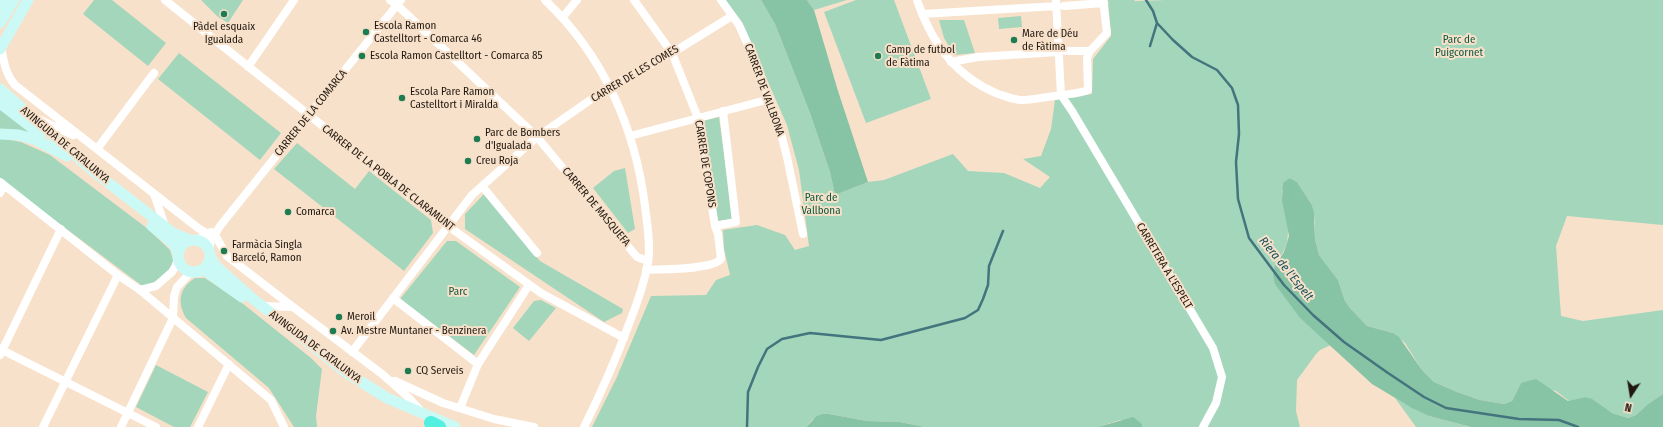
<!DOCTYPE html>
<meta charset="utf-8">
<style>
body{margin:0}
#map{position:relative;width:1663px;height:427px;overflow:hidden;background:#f8e1ca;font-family:"Fira Sans Condensed",sans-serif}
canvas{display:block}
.north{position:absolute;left:1611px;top:375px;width:40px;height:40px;-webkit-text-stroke:3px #f8e1ca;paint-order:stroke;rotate:192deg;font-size:11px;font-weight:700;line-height:16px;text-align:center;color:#201810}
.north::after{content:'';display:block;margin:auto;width:14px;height:18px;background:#201810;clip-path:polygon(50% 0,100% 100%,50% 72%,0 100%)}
</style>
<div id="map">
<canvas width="1663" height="427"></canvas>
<div class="north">N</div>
</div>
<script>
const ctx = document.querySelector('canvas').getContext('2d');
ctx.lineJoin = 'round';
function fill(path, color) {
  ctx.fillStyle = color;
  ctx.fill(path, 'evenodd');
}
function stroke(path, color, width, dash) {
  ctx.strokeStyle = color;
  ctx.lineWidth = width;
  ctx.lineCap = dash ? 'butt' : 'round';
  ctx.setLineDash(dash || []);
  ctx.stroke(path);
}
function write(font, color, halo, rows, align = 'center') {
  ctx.font = font + ' "Fira Sans Condensed",sans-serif';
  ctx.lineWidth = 4;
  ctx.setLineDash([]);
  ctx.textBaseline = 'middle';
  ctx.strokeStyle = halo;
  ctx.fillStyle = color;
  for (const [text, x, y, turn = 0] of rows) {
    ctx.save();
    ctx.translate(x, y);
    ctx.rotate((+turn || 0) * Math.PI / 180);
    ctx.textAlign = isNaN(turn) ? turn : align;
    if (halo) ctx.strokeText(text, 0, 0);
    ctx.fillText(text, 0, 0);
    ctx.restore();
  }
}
const green = new Path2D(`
 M94,0h18l54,43 -18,23 -65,-52z
 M201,0h42l-15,23 -11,-7z
 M725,0h36l14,24 35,89 20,59 5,23 33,-13 16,-2 69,-26 15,17 36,2 36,15 10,-11 -27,-18 18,-3 10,-27 4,-29 37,-6 1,-35 18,-23 -3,-36h26l1,1 31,-1h497v225l-96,-9 -11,30 5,70 22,5 80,-11v84l-15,10 -12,11 -8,3 -16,-5 -27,-16 -16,4 -13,-10 -35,-8 -9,18 -8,3 -24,-4 -23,-8 -23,-10 -12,-12 -17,-27 -12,-10 -26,-7 -17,-18 -5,-7 -7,-21 -19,-25 -4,-16v-18l-3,-16 -15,-23 -7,-4 -8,13c2,26 14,44 -3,68l21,59 31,27 -11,5 -4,4 -19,26 -1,31 4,16h-158v-3l-22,-4 -22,7h-173l-25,-5 -33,-1 -38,-7 -17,6 -6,7h-214l24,-48 35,-83 55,-1 10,-15 14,-5 -6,-26 -1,-19 34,-5 28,10 10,15 14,-4 -10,-76 -12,-45 -46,-104z
 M807,0h40l-33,10z
 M856,0h38l37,99 -65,24 -42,-111z
 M1021,16l1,11 -23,2 -1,-11z
 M939,20h25l11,33 -21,2 -10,-17z
 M179,53l102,80 -21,27 -102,-81z
 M0,108l28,21v3l-28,-1z
 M719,117l14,102 -16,2 -14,-100z
 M0,138l21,4 29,13 98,74 22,21 3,10 -3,10 -9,9 -12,6h-8l-141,-106z
 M297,143l58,46 14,-18 62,49 2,13 -29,38 -130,-102z
 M625,168l10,61 -7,4 -35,-45 21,-17z
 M484,194l56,67 83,48 -1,4 -18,9 -139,-93v-15z
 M447,241h9l64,46 -46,68 -74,-56z
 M195,278h10l37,25 69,55 11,11 -6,47 1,11h-23l-25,-39 -83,-70c-9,-16 -7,-30 9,-40z
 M541,300l15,8 -27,33 -16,-13 21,-27z
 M156,365l52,27 -18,35h-16l-38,-20z
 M1395,398l34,18 42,11h-55z`);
const forest = new Path2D(`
 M761,0h46l7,10 24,81 30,91 -33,13 -5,-23 -20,-59 -35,-89z
 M1290,178l7,4 15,23 2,8 1,26 4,16 19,25 7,21 5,7 17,18 26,7 6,4 23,33 12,12 23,10 23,8 24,4 8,-3 9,-18 15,-4 32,22 17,-4 7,2 20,14 16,5 8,-3 12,-11 15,-10v33h-192l-42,-11 -17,-8 -40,-24 -72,-66 -25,-34 -2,-9 2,-9 9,-14 5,-16 -7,-36 1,-17z
 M823,414h6l38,7 33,1 25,5h-119l11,-11z
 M1133,417l9,7v3h-44z`);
const stream = new Path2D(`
 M1146,0l7,11 4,12 16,17 19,17 25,13 15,18 6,17 1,29 -3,28 2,37 11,39 35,47 29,30 31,27 44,31 36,24 22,11 73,11 40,1 19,7
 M1150,46l7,-23
 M747,427l1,-35 10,-25 9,-18 15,-10 28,-6 71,7 84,-22 13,-8 5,-11 5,-14 1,-19 14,-35`);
const street = new Path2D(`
 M165,0l283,226 93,67 83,45
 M390,0l7,5 140,132 100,120 11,4
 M545,0c58,55 90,127 100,206 2,18 6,38 3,57 -4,21 -11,41 -19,61 -13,35 -28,69 -45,103
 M634,0l38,53 26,65 17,108 3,8 3,25c-9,11 -59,10 -75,11
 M721,0l18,25 14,31 25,66 9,35 16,77
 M917,0c14,42 39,77 81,94 7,2 16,6 24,6 10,0 22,-3 33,-4 10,-2 24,-2 33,-6l-1,-32 3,-7 17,-18 -4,-33
 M1056,0l5,95 11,16 141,237 9,29 -6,26 -13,24
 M1064,6l40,-3
 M922,14l135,-8
 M563,17l14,-17
 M1,47c3,14 4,27 14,38l183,143 10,6
 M1066,51h24
 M951,62l27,-5 80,-5
 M248,67l46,-67
 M38,119l35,16
 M630,136l140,-37
 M97,149l57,-76
 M0,182l118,93 22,15 131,110 13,27
 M482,186l55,67
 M0,193l4,-8
 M154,194l11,32
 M715,226l21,-4 -13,-111
 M215,235l12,21 66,51 89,67 26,23 13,14
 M197,240l14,-8
 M209,249l2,-8 9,-15 181,-226
 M140,290l16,-4 16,-14 7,-12
 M393,298l85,66
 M262,306l31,1
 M0,349l156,78
 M352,352l120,-157 65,-58 72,-50 63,-34 60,-37
 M0,355l61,-126
 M395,381l48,22 51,16 40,8
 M460,408l18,-44 51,-79
 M43,427l75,-152
 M121,427l52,-109 1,-22 3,-9 14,-15
 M198,427l31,-63`);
const secondary = new Path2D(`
 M0,5l3,-5
 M0,23l14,-23
 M0,49l28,-49
 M0,89l92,81 81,63 17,7
 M0,103l40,31
 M0,134l19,1 17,5 31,16
 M152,226l22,18 4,10
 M178 256a16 16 0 1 1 32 0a16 16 0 1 1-32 0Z
 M210,256l6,10 37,33 94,74 40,25 68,29
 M203,269l39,28`);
const highway = new Path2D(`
 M431,423l8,4`);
const markers = [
 [224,14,4,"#1e7c52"],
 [366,32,4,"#1e7c52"],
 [1014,40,4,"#1e7c52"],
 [362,56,4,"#1e7c52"],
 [878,56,4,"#1e7c52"],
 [402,98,4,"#1e7c52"],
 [477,139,4,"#1e7c52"],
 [468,161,4,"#1e7c52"],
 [288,212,4,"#1e7c52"],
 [224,251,4,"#1e7c52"],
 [339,317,4,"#1e7c52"],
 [333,331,4,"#1e7c52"],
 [408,371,4,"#1e7c52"]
];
const poiNames = [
 ["Escola Ramon",374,26],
 ["Castelltort - Comarca 46",374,39],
 ["Pàdel esquaix",224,27,"center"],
 ["Igualada",224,40,"center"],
 ["Mare de Déu",1022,34],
 ["de Fàtima",1022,47],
 ["Camp de futbol",886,50],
 ["de Fàtima",886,63],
 ["Escola Ramon Castelltort - Comarca 85",370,56],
 ["Escola Pare Ramon",410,92],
 ["Castelltort i Miralda",410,105],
 ["Parc de Bombers",485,133],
 ["d'Igualada",485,146],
 ["Creu Roja",476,161],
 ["Comarca",296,212],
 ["Farmàcia Singla",232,245],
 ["Barceló, Ramon",232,258],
 ["Meroil",347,317],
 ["Av. Mestre Muntaner - Benzinera",341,331],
 ["CQ Serveis",416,371]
];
const parkNames = [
 ["Parc de",1459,40],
 ["Puigcornet",1459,53],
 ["Parc de",821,198],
 ["Vallbona",821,211],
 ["Parc",458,292]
];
const streetNames = [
 ["CARRER DE LES COMES",635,74,-31],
 ["CARRER DE VALLBONA",764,90,70],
 ["CARRER DE LA COMARCA",311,113,-51],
 ["AVINGUDA DE CATALUNYA",65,145,40],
 ["CARRER DE COPONS",705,164,81],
 ["CARRER DE LA POBLA DE CLARAMUNT",388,178,38],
 ["CARRER DE MASQUEFA",596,207,50],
 ["CARRETERA A L'ESPELT",1164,266,59],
 ["AVINGUDA DE CATALUNYA",315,347,37]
];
const waterNames = [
 ["Riera de l'Espelt",1286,269,51]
];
fill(green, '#a3d6bb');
fill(forest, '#87c3a5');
stroke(stream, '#44747d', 2.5);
stroke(street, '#fff', 8);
stroke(secondary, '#cbfaf6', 11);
stroke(highway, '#53efe1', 14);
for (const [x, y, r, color] of markers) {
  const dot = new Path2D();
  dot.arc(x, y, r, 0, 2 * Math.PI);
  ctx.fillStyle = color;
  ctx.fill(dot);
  stroke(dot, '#f8e1ca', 1.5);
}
write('11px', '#201810', '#f8e1ca', poiNames, 'left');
write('11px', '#0e593d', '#f8e1ca', parkNames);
write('11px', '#201810', '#f8e1ca', streetNames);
write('italic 12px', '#10505c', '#f8e1ca', waterNames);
</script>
